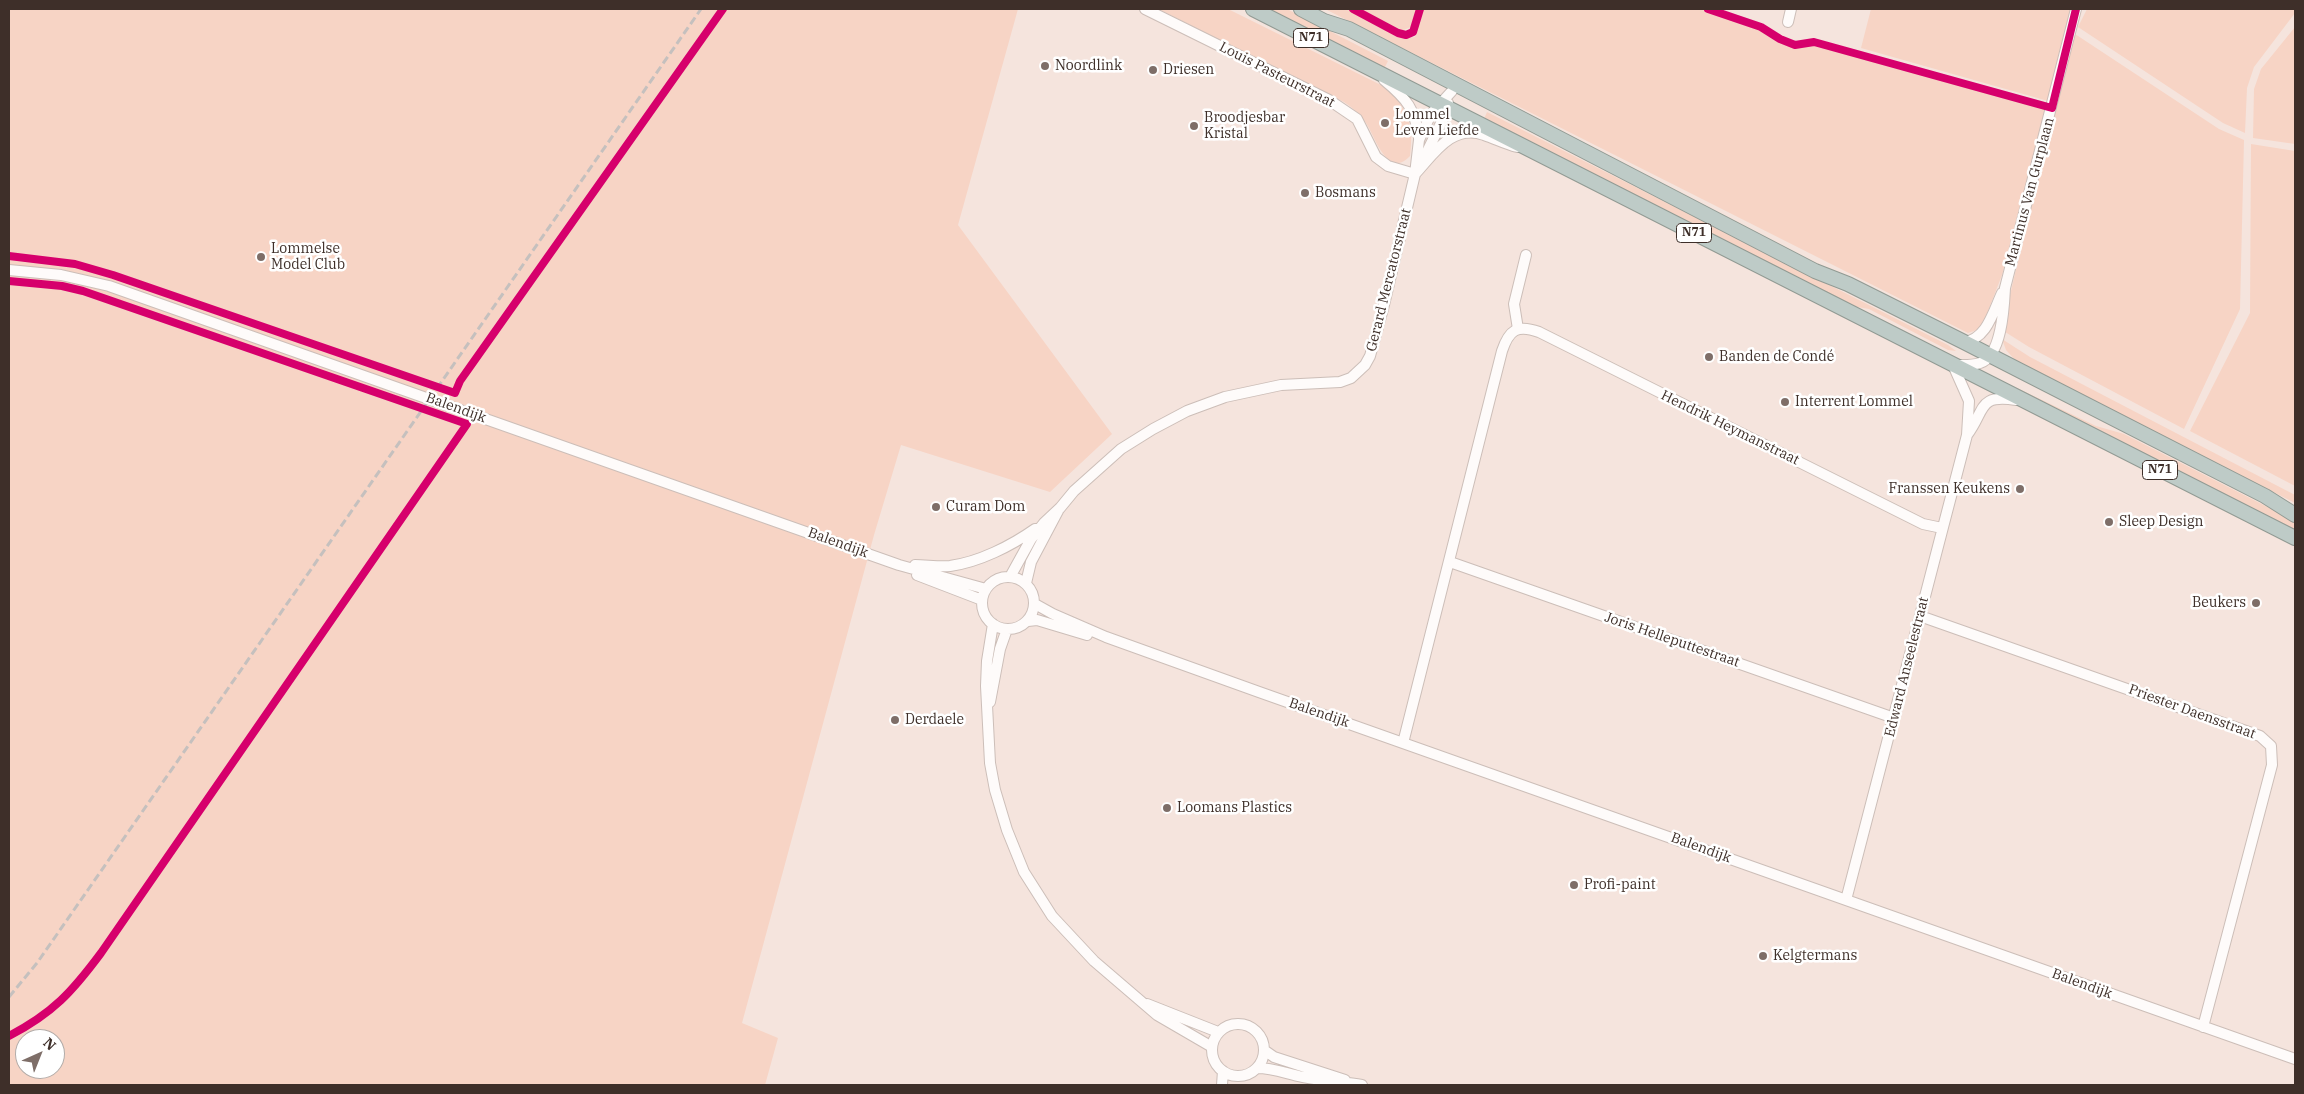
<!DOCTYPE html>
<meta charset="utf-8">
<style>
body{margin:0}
#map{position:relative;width:2304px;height:1094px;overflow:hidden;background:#f5e4dd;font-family:"IBM Plex Serif",serif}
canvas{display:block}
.frame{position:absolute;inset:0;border:10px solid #3e2f29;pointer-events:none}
.north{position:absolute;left:15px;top:1029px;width:50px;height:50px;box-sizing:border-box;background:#fff;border:1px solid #b2aca9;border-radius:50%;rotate:44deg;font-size:14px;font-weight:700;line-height:20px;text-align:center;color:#3e2f29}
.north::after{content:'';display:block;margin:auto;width:18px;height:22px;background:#7e6e68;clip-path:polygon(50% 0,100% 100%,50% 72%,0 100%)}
</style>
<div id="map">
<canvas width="2304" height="1094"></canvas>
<div class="frame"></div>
<div class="north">N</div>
</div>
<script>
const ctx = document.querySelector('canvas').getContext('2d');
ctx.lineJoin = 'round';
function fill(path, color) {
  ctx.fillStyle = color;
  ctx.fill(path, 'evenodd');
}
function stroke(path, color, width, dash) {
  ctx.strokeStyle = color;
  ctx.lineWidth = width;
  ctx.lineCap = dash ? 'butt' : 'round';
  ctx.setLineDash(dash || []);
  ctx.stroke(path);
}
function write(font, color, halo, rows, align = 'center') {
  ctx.font = font + ' "IBM Plex Serif",serif';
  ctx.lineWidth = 5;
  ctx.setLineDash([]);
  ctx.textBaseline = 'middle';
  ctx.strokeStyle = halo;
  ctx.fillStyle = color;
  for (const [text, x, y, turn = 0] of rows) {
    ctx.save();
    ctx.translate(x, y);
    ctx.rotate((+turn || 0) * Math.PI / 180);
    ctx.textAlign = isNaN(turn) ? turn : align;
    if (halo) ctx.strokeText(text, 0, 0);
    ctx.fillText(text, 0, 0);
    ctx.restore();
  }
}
const green = new Path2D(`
 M9,9h1009l-60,216 154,209 -62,58 -149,-47 -27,90 -132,488 36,15 -13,47h-756zM25,1039h30v30h-30z
 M1158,9h70l157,78c23,20 29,40 25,69 -23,24 -35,-20 -44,-33 -6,-9 -13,-15 -22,-21z
 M1265,9h22l101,52 -4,8z
 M1325,9h23l59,29 8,-1 8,-28h283l49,17 36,19 11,2 10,-3 14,2 219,63 -43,166 -19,49 -6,6 -9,3z
 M1360,9h56l-5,18 -10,4z
 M1871,9h208l-31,92 -187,-53z
 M2087,9h208v4l-41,54 -7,21 -2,45 -22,-10 -145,-96z
 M2295,27v117l-42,-6 1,-49 7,-20z
 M2075,34l144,95 25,11 -4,169 -56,120 -155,-82 -27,-17 24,-104z
 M1487,112l461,233 8,6 -8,-1 -79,-41 -17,-3 -368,-187z
 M2251,144l44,7v335l-105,-55 60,-118z
 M2002,339l28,18 265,138v8l-279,-142 -10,-11z
 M2011,385l85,41 28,8 171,87v11z`);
const minor = new Path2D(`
 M1145,9l184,91 28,19 19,38 12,9 27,8
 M1788,22l3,-13
 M1384,80c23,19 31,29 35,58
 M1425,156l19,-39 4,-14
 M1415,174c18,-19 37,-51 69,-39 12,4 21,9 33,12
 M9,270l52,5 48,11 790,279 87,24
 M1518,329l-4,-25 12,-49
 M1964,342c23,-3 29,-30 38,-49
 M1967,435c19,-25 10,-41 49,-35
 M1450,562l444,156
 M915,565c11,0 24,2 35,1 29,-4 61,-20 85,-37
 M917,575l65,25
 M982 603a26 26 0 1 1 52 0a26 26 0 1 1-52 0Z
 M1010,577l21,-38 13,-16 16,-15 14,-17 47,-42 32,-20 34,-18 38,-14 56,-12 59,-3 11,-4 14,-13 5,-9 13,-47 32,-135 4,-34 12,-26 21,-23
 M1026,583l5,-21 27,-51
 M1035,604l18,10 53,23 153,55 1036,367
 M1920,616l340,120 11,10 1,19 -69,262
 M1028,621l9,-1 50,15
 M993,624l-6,37 -1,25 4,77 5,27 12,40 17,42 28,44 42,45 63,54 55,32
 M990,702l10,-53 7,-20
 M1403,743l99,-392c7,-21 15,-27 37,-19l384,192 19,4
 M1846,900l121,-465 2,-34 -16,-36c9,0 19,1 27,-2 22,-7 24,-56 25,-75l71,-279
 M1147,1004l71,28
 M1212 1050a26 26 0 1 1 52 0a26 26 0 1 1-52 0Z
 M1264,1050l10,7 71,23
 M1257,1068c17,0 30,6 46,9 20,4 39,5 59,8
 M1222,1085l1,-14`);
const highway = new Path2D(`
 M1253,9l1042,529
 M1301,9l23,12 25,8 466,242 33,13 116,58 301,154 30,19`);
const rail = new Path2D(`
 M9,997l28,-34 664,-954`);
const cycleway = new Path2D(`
 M1353,9l45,24 8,2 7,-3 7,-23
 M1708,9l53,18 19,12 15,6 19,-3 238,66 24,-99
 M9,256l66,8 38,11 342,118 5,-12 263,-372
 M9,281l53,5 21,5 384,133 -366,529c-29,39 -48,60 -92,83`);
const markers = [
 [1045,66,5,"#7e6e68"],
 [1153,70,5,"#7e6e68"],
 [1385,123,5,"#7e6e68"],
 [1194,126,5,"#7e6e68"],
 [1305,193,5,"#7e6e68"],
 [261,257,5,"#7e6e68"],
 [1709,357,5,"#7e6e68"],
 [1785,402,5,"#7e6e68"],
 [2020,489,5,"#7e6e68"],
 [936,507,5,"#7e6e68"],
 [2109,522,5,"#7e6e68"],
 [2256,603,5,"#7e6e68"],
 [895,720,5,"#7e6e68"],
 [1167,808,5,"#7e6e68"],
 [1574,885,5,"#7e6e68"],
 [1763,956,5,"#7e6e68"]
];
const shields = [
 [1311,38,35],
 [1694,233,35],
 [2160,470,35]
];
const shieldNames = [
 ["N71",1311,38],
 ["N71",1694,233],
 ["N71",2160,470]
];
const poiNames = [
 ["Noordlink",1055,66],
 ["Driesen",1163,70],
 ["Lommel",1395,115],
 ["Leven Liefde",1395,131],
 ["Broodjesbar",1204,118],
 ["Kristal",1204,134],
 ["Bosmans",1315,193],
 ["Lommelse",271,249],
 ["Model Club",271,265],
 ["Banden de Condé",1719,357],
 ["Interrent Lommel",1795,402],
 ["Franssen Keukens",2010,489,"right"],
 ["Curam Dom",946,507],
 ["Sleep Design",2119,522],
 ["Beukers",2246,603,"right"],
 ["Derdaele",905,720],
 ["Loomans Plastics",1177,808],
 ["Profi-paint",1584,885],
 ["Kelgtermans",1773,956]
];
const streetNames = [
 ["Louis Pasteurstraat",1277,75,27],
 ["Martinus Van Gurplaan",2030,192,-75],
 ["Gerard Mercatorstraat",1389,280,-76],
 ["Balendijk",456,408,20],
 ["Hendrik Heymanstraat",1730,428,26],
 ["Balendijk",838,543,20],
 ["Joris Helleputtestraat",1672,640,19],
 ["Edward Anseelestraat",1907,667,-76],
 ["Priester Daensstraat",2192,712,20],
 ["Balendijk",1319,713,19],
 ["Balendijk",1701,848,20],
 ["Balendijk",2082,984,20]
];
fill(green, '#f7d4c5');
stroke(minor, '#ccbeb8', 12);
stroke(highway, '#919a93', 16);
stroke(minor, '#fefbfa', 10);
stroke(highway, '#becbc7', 14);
stroke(rail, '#c5c0be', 3, [8, 4]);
stroke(cycleway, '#d6006c', 8);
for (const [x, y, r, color] of markers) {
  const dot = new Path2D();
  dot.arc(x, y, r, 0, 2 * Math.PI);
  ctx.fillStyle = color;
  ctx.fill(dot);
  stroke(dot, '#fff', 2);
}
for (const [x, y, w] of shields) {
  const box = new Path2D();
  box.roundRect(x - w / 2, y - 9.5, w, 19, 4);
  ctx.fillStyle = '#fff';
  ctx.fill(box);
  stroke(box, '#3e2f29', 1);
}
write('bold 12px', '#3e2f29', null, shieldNames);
write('14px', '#3e2f29', '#fff', poiNames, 'left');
write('14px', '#3e2f29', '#fff', streetNames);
</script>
